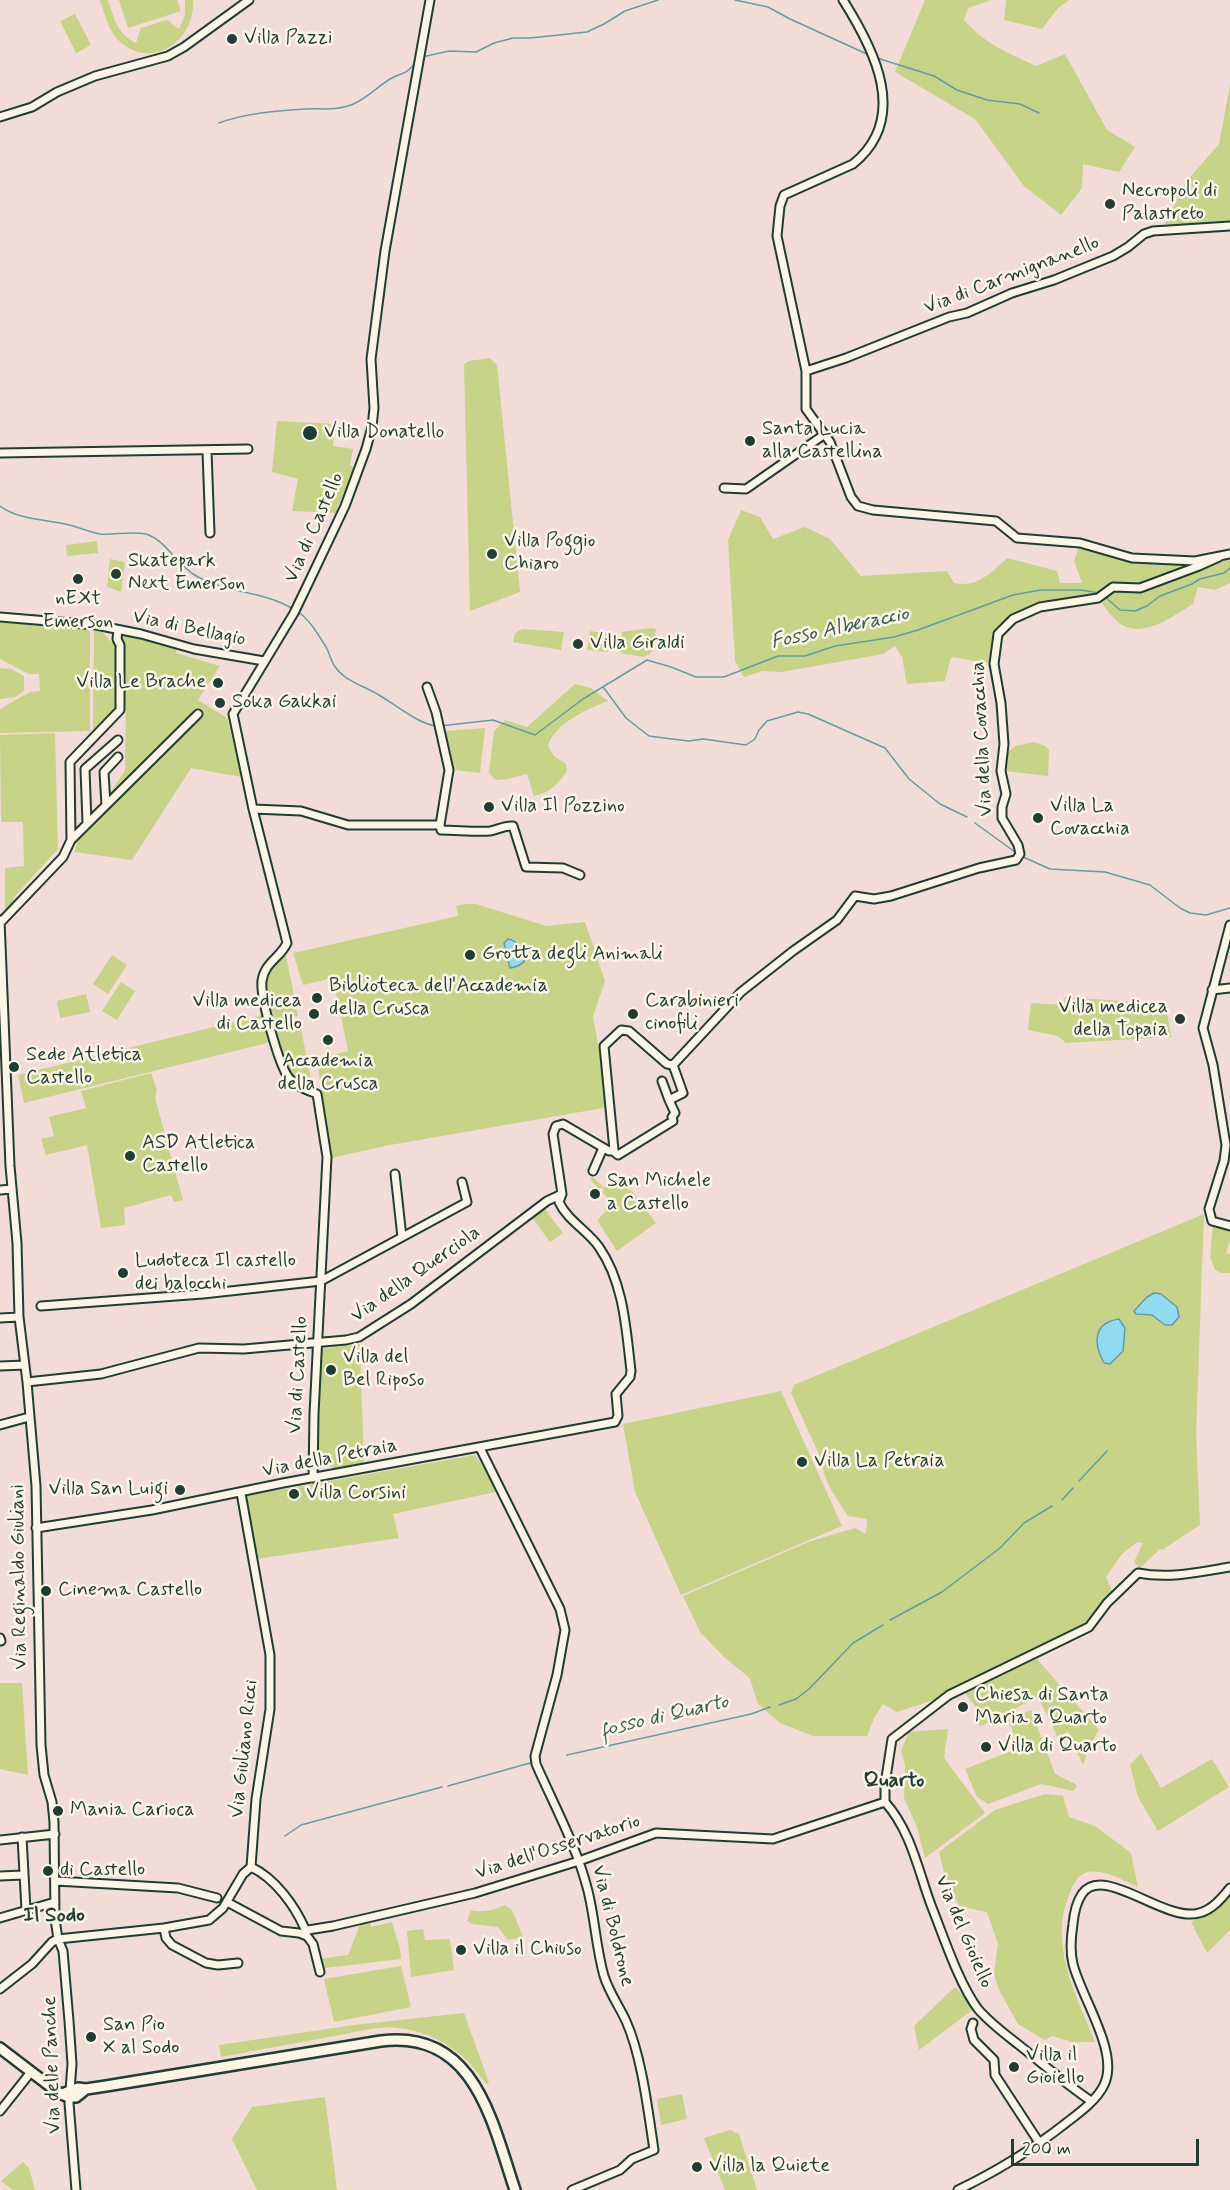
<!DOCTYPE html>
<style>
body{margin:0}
#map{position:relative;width:1230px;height:2190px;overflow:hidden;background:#f2dcd8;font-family:Mynerve,sans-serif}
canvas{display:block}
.scale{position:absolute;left:1011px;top:2139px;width:188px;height:27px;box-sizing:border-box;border:3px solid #1f3d34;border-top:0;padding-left:8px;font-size:18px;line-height:21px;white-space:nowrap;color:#1f3d34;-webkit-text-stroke:4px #fcf5e5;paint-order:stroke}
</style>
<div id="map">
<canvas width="1230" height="2190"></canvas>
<div class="scale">200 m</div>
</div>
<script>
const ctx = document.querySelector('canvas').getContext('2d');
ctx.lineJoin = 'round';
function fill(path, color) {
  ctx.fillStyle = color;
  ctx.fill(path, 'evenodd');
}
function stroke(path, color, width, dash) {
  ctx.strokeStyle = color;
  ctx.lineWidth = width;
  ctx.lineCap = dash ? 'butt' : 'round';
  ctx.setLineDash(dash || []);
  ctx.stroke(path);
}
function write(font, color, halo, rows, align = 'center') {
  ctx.font = font + ' Mynerve,sans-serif';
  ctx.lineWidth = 5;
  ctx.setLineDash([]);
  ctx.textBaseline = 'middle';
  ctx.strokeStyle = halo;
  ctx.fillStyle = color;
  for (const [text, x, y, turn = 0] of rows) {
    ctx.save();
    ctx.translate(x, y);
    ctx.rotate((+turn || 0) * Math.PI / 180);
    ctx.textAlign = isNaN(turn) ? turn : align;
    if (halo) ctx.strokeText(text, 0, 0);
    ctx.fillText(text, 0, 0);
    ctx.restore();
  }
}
const green = new Path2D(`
 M100,0h8c6,18 9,34 28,43l5,-15 26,-8 12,9 6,-14v-15h8c3,45 -49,74 -79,35 -7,-10 -10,-23 -14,-35z
 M119,0h58l4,11 -53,17z
 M925,0h66l-23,8 -4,12c21,24 44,33 72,46l29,-12 42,76 28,17 -16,25 -36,-8 -1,24 -21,27 -37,-29 -49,-67 -80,-47z
 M1006,0h63l-11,8 -16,21 -38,-9z
 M75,14l16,31 -15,8 -16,-32z
 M1230,85v145l-22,3 -43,-9 21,-42 33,-38z
 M490,358l7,7 23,227 -50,19 -6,-247 5,-3z
 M277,421l58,3 -2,22 20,3 -3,16 5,3 -18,40v5l-45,-2 6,-32 -26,-7z
 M741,510l19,7 13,22 32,-12 25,12 31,37 86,-5 7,12c23,5 37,-10 53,-25l50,13 3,12h22l-8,-22 6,-18 36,10 58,8 56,-6v28l-15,7 -17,-3 -5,17c-20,12 -51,36 -74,19 -8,-6 -15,-18 -21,-25 -25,4 -91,10 -100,38 -3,9 -3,19 -4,28l-43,-7 -6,24 -38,3 -5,-27 -7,-11 -12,8 -101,18 -19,-1 -19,6 -9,-16 -7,-121z
 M97,541l1,12 -31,3 -1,-11z
 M110,559l15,3 -4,30 -14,-5z
 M0,619l90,10v102l-90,2v-24l30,-17 10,-1 -1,-17h-10l-29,-15z
 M651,628l5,1 -3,22 -9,6 -24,-4 2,-21z
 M523,629l41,3 -3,18 -48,-8 2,-9z
 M94,631l8,1 9,10 15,-6 51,11 -1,6 44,13 -22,34 29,18 15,59 -51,-9 -59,92 -57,-8 2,-12 48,-69 1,-66 -33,29z
 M590,631l20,3 -2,18 -21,-2z
 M0,668l11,1 13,7v15l-9,6 -15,2z
 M575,684l16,4 17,13c-20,8 -54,22 -60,45l6,10 12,8 1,7c-9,13 -17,22 -33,25l-7,-22 -19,5 -12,1 -7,-7 5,-42 11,-11 22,7z
 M485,728l-5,45 -25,-3 -10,-39z
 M55,733l3,116 -43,47 -5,10 -5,3v-41l19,-2 -1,-44h-22l-1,-87z
 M1034,742l11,4 4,4 -1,26 -42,-5 1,-18 8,-7z
 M465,904h11l70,22 39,-4 20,59 -12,35 16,91 -219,38 -59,13 -14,-99 31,-8 -15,-73 -30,7 -10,-32 165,-37 -2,-10z
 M112,955l15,10 -19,29 -15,-10z
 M286,955l12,61 -25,6c-8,-26 -18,-52 13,-67z
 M121,982l14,9 -18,29 -15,-9z
 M86,994l4,18 -30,6 -3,-17z
 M1065,997l101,7 5,33 -105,6 -8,-7 -30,-6 3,-27 32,2z
 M267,1014l8,27 -251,62 -6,-28z
 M300,1024l12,60 -2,1c-26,-7 -29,-31 -35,-54z
 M151,1073l6,17 -2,8 28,102 -9,2 -3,-7 -47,13 1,17 -24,3 -14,-83 -41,10 -5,-16 13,-3 -5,-19 37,-9 -5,-17z
 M593,1177l11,11 6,-6 22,9 24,32 -39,28 -20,-31 9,-9 -2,-2 7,-8 -9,-9 2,-2 -3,-3 -2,2 -9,-10z
 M544,1208l19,25 -13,9 -18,-25z
 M1204,1214l-8,219 4,92 -38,25 -2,-1 -20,19 -6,-6 9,-19 -6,-1 -15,12 -16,23 7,16 -24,34 -140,68 -52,17 -14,-8 -9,14 -7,18h-54l-33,-13 -22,-19 -8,-25 -5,-5 -20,-16 -25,-26 -17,-36 128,-55 44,-13 11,6 1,-15 -19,-3c-11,-17 -25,-35 -26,-55l-31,-68 3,-8z
 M1213,1225l17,3v12l-4,13 4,1v19h-9l-6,-3 -5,-13z
 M360,1344l4,122 -21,5 -28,-10 5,-112z
 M781,1391l61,135 -161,69 -46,-103 -12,-68z
 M475,1455l25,36 -107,23 6,24 -143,21 -10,-63z
 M1037,1659l62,71 -9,16 -7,19 -15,-34 -10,7 -20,-41 -59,30v-16l-14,-18z
 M0,1683h22l6,92 -28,-6z
 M1031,1710l24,64 22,11 -3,6 -33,-7 -53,20 -11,-7 -12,-28 54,-21 -11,-28z
 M948,1729l-4,29 41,55 -60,45 -8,-31 -13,-29 1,-33 -4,-14 8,-19z
 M1141,1753l20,35 51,-29 17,28 -71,44 -20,-34 -8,-32z
 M1045,1794l18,2 6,21 26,9 36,27 7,34c-14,-6 -37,-20 -53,-14 -8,3 -13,14 -16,22 -21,49 8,102 26,147h-23l-20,-6 -7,4 -27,-16 -19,-34 -5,-16 4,-30 -11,-32 -28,-6 -15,-33 -5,-21 56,-42z
 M1230,1896v34l-23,23 -16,-31 24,-12z
 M505,1905l7,5 11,27 -15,3 -10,-13 -26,-3 -5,-3 4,-11c12,3 23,0 34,-5z
 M369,1919l2,8 21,-5c3,13 9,23 9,37l-76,9 -6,-9 29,-4 13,-33z
 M423,1929l2,11 25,-1 4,31 -43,7 -4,-46z
 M401,1966l10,41 -77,15 -10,-43z
 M955,1987l20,21 -56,42 -5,-24z
 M464,2013l25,70 -3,1c-20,-31 -49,-51 -87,-56 -16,-3 -43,4 -59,7 -40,7 -80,15 -119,22l-2,-12 135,-20z
 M682,2094l5,25 -26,6 -4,-26z
 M325,2097l12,93h-80l-25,-51 20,-32z
 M730,2130l9,4 18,56h-32l-21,-52z
 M23,2162l6,6 6,22h-22l-12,-9z`);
const water = new Path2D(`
 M508,939c10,1 14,12 18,20 -3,5 -10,8 -16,9l-6,-25z
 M1154,1293l7,1 16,13 2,10 -7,8h-7l-13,-10 -16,-1 -2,-3 13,-14z
 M1119,1319l6,9 -2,23 -13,13 -6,-1c-11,-20 -11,-40 15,-44z`);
const stream = new Path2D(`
 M735,0l33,7 22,12 79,36
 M422,57l27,-6 27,1 18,-9 19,-5h17l57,-6 17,-8 21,-13 33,-11
 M877,58l57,18 23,14 30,10 33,4 19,9
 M219,123c27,-10 57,-12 86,-14 16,-1 31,2 46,-4 15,-6 25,-17 39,-26 12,-7 15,-3 26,-17
 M0,506c20,14 42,13 65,18 12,2 23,8 35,10 15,1 31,-3 46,0 19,5 32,33 52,43 29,16 66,14 95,32
 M1104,596l16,14 15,1 12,-5 13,-10 32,-12 8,-5 24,-6 6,-5
 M297,611c13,9 21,23 29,36 4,7 5,15 10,21 10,14 29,18 43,27 15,9 40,29 57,31
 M604,688l22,30 23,18 23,3 17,2 14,-2 43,6 9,-6 4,-9 8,-9 31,-9 10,2 77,34 24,31 31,25 27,13
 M440,726l53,-6 42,15 48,-36 64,-39 24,7 25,10h28l54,-21h27l30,-10 59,-9 24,-7 95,-35 28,-5h39l20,3
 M975,823l40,29
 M1021,856l29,13 55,3 45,13 30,23 10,5 16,2 24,-7
 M1079,1481l28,-30
 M1062,1500l11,-12
 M890,1620l52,-28 58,-44 24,-25 28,-17
 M779,1705l17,-6 13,-10 44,-46 30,-18
 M567,1755l184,-41 19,-7
 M448,1786l82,-23
 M285,1836l16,-11 141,-38`);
const street = new Path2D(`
 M843,0c31,49 67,118 10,164l-69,31 -4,11 -3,30 29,135v38l24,33 21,55 7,9 15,4 123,11 21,17 63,5 52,15 63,3 35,-7
 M0,117l32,-10 25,-15 38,-16 73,-20 16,-9 65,-47
 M806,371l40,-13 103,-41 18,-4 45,-20 42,-13 59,-24 15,-9 16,-13 9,-3 77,-5
 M207,451l3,82
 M0,453l248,-4
 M724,488l22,1 79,-55
 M0,617l96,8 45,9 53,15 70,12
 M427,687l9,25 13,58 -9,55
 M106,805l-2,-33 14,-15
 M253,809l48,2 47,14h92
 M87,823l-2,-54 33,-29
 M440,825l1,5c16,0 33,2 49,1 8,-1 14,-6 23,-5l13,41 37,1 17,7
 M71,840l-1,-78 50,-52v-65l-3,-6 1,-9
 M0,920l10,246 7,77 2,74 8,65 9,104 5,259 3,30 8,27 2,20 1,97 3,20 -6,3 -20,22 -32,25
 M0,923l63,-66 8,-17 127,-126
 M1230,925l-27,103 10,37 13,80 -2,16 -15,48 3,12 18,5
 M1212,990l18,-2
 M662,1081l7,19
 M613,1151l5,4 55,-34 -1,-4 3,-4 -6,-13 14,-7 -10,-28
 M593,1171l10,-23
 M395,1174l7,63
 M0,1190l12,-1
 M41,1306l162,-12 118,-13 146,-79 -5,-20
 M0,1318l19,-1
 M0,1366l25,-1
 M27,1382l74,-8 98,-26 45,1 102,-9 13,-3 52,-33 136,-103 15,-7
 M0,1425l29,-8
 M480,1448l80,161 5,21 -8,45 -22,81 1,8c18,41 41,83 52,127 7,28 8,57 16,85 5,16 15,30 22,45 16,36 22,90 28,129l-22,9 -12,11 -48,20
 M313,1478l1,-64 13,-257 -10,-63c-10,-4 -20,-7 -28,-16 -10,-12 -29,-81 -27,-97 2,-18 19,-24 25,-38l-34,-134 -20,-95 61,-101 14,-29 37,-78 21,-57 6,-22 2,-19 -3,-49 14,-108 45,-251
 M241,1493l29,162v54l-14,90 -5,68
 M36,1528l116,-18 131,-27 332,-61 3,-6 -2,-22 14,-17 1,-6c-5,-42 -7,-88 -32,-124 -11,-16 -32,-27 -40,-45l3,-8 -9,-60 3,-8 7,-2 46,27 5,-1 -10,-104 17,-16 8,1 38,33 6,1 68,-73 52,-41 44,-31 18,-24 19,3 17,-3 88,-28 37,-8 4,-6 -2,-9 -16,-27v-11l4,-13 -5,-23 3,-27 -3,-41 -7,-39 4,-30 15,-15 27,-12 58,-9 15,-11 27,1 59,-22 20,-9
 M0,1638l1,3
 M885,1802c26,29 33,68 46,103 12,30 28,79 47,104 12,14 27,25 41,36 24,19 47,39 72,56
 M22,1837l4,73
 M0,1840l55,-6
 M251,1867c24,11 44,39 54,62l3,1 25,-4 142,-33 104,-32 77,-28 117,6 112,-37v-18l7,-45 57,-44 140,-68 18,-24 31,-30c31,6 62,-1 92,-6
 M0,1876l23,-1
 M56,1881l122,7 39,10
 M227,1902l54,29 18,2 8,3 6,8 7,28
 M0,1918l55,-16
 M164,1928l2,10 6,7 34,18 12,2 20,-2
 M973,2023l-2,6 3,11 20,20 1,15 45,69
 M0,2111l31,-39
 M76,2190l-7,-87 3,-39 -3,-43 -6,-70 -5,-12 106,-11 45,-8 14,-12 20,-34 8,-7
 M958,2190c39,-19 74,-40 108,-67 13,-10 31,-23 38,-38 16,-32 -23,-88 -31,-121 -3,-12 -2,-27 0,-40 1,-11 3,-21 9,-30 21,-31 83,29 117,19 13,-3 23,-15 31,-25`);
const secondary = new Path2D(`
 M0,2048l59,45 10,4h7l10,-8
 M62,2094l16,-6 8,1 20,-3 275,-45c94,-12 111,81 134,149`);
const markers = [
 [232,39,6,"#1f3d34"],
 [1110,204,6,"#1f3d34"],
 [310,433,8,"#1f3d34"],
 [750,441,6,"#1f3d34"],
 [492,554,6,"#1f3d34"],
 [116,574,6,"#1f3d34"],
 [78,579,6,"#1f3d34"],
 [578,644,6,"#1f3d34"],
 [218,683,6,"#1f3d34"],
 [220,703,6,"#1f3d34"],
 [489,807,6,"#1f3d34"],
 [1038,818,6,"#1f3d34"],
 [470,955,6,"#1f3d34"],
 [317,998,6,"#1f3d34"],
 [314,1014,6,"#1f3d34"],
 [633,1014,6,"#1f3d34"],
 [1180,1019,6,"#1f3d34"],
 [328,1040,6,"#1f3d34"],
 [14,1067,6,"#1f3d34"],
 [130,1156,6,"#1f3d34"],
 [595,1194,6,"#1f3d34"],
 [123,1273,6,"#1f3d34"],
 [331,1370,6,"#1f3d34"],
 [802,1462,6,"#1f3d34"],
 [180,1490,6,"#1f3d34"],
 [294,1494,6,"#1f3d34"],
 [46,1591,6,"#1f3d34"],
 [963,1707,6,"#1f3d34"],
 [986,1747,6,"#1f3d34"],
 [58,1811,6,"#1f3d34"],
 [48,1871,6,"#1f3d34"],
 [461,1950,6,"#1f3d34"],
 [91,2037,6,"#1f3d34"],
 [1014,2067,6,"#1f3d34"],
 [697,2167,6,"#1f3d34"]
];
const poiNames = [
 ["Villa Pazzi",244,39],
 ["Necropoli di",1122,192],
 ["Palastreto",1122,215],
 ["Santa Lucia",762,430],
 ["alla Castellina",762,453],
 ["Villa Donatello",324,433],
 ["Villa Poggio",504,542],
 ["Chiaro",504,565],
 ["Skatepark",128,562],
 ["Next Emerson",128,585],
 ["nEXt",78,600,"center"],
 ["Emerson",78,623,"center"],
 ["Villa Giraldi",590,644],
 ["Villa Le Brache",206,683,"right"],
 ["Soka Gakkai",232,703],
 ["Villa Il Pozzino",501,807],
 ["Villa La",1050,807],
 ["Covacchia",1050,830],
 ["Grotta degli Animali",482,955],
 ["Biblioteca dell'Accademia",329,987],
 ["della Crusca",329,1010],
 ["Villa medicea",302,1002,"right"],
 ["di Castello",302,1025,"right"],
 ["Carabinieri",645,1002],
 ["cinofili",645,1025],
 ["Villa medicea",1168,1008,"right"],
 ["della Topaia",1168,1031,"right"],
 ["Sede Atletica",26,1056],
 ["Castello",26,1079],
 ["Accademia",328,1062,"center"],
 ["della Crusca",328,1085,"center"],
 ["ASD Atletica",142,1144],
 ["Castello",142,1167],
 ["San Michele",607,1182],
 ["a Castello",607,1205],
 ["Ludoteca Il castello",135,1262],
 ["dei balocchi",135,1285],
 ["Villa del",343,1358],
 ["Bel Riposo",343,1381],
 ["Villa La Petraia",814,1462],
 ["Villa San Luigi",168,1490,"right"],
 ["Villa Corsini",306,1494],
 ["Cinema Castello",58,1591],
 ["Chiesa di Santa",975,1696],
 ["Maria a Quarto",975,1719],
 ["Villa di Quarto",998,1747],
 ["Mania Carioca",70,1811],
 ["di Castello",60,1871],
 ["Villa il Chiuso",473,1950],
 ["San Pio",103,2026],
 ["X al Sodo",103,2049],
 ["Villa il",1026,2056],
 ["Gioiello",1026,2079],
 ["Villa la Quiete",709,2167]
];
const streetNames = [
 ["Via di Carmignanello",1012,276,-21],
 ["Via di Castello",315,528,-66],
 ["Via di Bellagio",189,629,12],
 ["Via della Covacchia",983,739,-93],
 ["Via della Querciola",416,1275,-35],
 ["Via di Castello",299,1375,-87],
 ["Via della Petraia",330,1459,-11],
 ["Via Reginaldo Giuliani",20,1577,-91],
 ["Via Giuliano Ricci",245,1749,-84],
 ["Via dell'Osservatorio",558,1848,-18],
 ["Via di Boldrone",612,1926,76],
 ["Via del Gioiello",963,1932,67],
 ["Via delle Panche",53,2065,-92]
];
const waterNames = [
 ["Fosso Alberaccio",840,629,-12],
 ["fosso di Quarto",665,1717,-13]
];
const neighbourhoodNames = [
 ["Quarto",894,1782],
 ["Il Sodo",54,1917]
];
fill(green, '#c7d387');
fill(water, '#91dbf3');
stroke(water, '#639ca7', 1.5);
stroke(stream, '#639ca7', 1.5);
stroke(street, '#1f3d34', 11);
stroke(secondary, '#1f3d34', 14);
stroke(street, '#fcf5e5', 7);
stroke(secondary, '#fcf5e5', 9);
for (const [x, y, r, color] of markers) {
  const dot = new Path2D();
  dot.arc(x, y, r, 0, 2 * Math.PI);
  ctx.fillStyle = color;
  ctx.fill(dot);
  stroke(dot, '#fcf5e5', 2);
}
write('20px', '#1f3d34', '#fcf5e5', poiNames, 'left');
write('20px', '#1f3d34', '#fcf5e5', streetNames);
write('italic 21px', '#365d5a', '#fcf5e5', waterNames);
write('bold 21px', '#1f3d34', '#fcf5e5', neighbourhoodNames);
</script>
